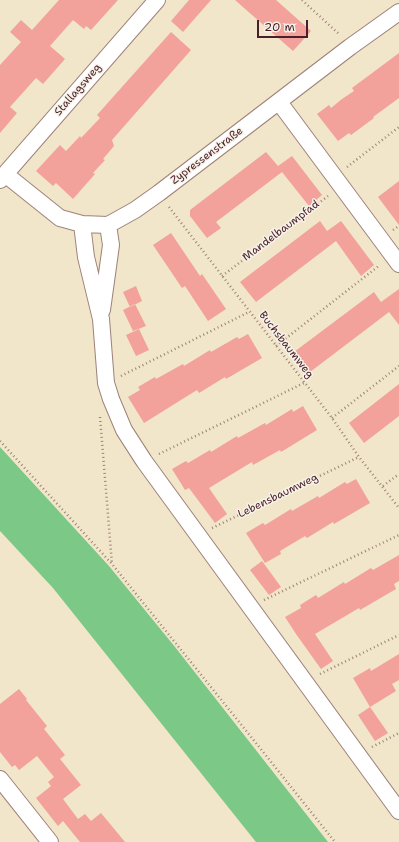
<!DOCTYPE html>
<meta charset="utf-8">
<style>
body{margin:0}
#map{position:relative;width:399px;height:842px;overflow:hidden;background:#f1e5ca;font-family:"Shantell Sans",sans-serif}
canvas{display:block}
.scale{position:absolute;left:257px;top:20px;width:51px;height:18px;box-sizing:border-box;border:2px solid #4a1f2b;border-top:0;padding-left:5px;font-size:12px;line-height:14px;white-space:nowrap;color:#4a1f2b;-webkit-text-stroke:3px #f7f3e8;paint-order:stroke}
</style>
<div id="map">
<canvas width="399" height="842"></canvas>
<div class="scale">20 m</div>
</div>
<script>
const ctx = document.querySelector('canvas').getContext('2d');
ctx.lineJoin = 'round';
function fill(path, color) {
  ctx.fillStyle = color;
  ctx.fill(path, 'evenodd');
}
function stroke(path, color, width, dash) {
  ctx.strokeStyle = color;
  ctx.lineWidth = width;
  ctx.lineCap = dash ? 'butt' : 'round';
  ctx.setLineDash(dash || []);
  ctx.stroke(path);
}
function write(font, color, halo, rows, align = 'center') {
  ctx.font = font + ' "Shantell Sans",sans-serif';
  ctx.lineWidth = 3;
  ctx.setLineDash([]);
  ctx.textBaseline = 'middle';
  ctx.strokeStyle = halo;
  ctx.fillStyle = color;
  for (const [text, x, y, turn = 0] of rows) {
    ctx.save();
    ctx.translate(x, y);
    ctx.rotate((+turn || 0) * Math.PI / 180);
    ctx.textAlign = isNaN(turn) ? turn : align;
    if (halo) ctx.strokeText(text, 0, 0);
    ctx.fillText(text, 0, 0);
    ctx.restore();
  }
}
const green = new Path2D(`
 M0,447l109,119 66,81 153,195h-72l-203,-254 -53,-57z`);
const building = new Path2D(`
 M59,0h59l-27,30 -5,-4 -2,3 -11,-9 -23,26 15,13 -22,25 -7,-6 -26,29 7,6 -17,20v-68l21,-23 -11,-10 11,-12 11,10z
 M189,0h22l-28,32 -12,-11z
 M235,0h41l35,31 -18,20z
 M171,32l20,18 -79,90 2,6 -11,13 2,1 -12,13 2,1 -22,25 -17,-16 -3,3 -17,-15 24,-26 6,6 14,-15 1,2 19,-20 -3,-3z
 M399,53v45l-26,19 1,1 -23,17 -2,-2 -11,8 -21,-27 12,-9 2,3 11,-9 12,-8 -2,-3z
 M266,152l12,14 14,-10 30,39 -13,11 -27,-34 -66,50 5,6 -14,10 -17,-22v-6z
 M399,181v44l-21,-28z
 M320,221l7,10 14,-10 33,44 -13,11 -25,-35 -80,61 -16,-20z
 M171,233l29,43 2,-2 24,35 -18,12 -23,-35 -3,2 -29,-43z
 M136,286l6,15 -12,6 -7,-15z
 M399,289v36l-10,-13 -79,60 -16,-20 80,-60 7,10z
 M135,304l11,22 -13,5 -10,-21z
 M139,329l10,21 -13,6 -10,-21z
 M248,334l14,24 -36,21 -1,-2 -26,16 -2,-3 -53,33 -16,-26 12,-7 -2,-3 17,-10 1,2 27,-15 1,2 26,-16 1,2 26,-15 2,2z
 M399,384v32l-35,27 -15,-20z
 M303,406l14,24 -36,22 -1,-2 -27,15 -1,-3 -43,26 18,26 -12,9 -26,-35 -4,2 -13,-21 14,-8 2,2 22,-13 1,2 26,-16 1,2 27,-15 1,2 26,-16 1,3z
 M356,479l14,24 -36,21 -1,-2 -26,16 -2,-2 -25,15 1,3 -16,9 -19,-30 17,-10 2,2 26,-16 1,2 26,-15 1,2 26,-16 2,2z
 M399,555v26l-5,3 2,5 -36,21 -1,-2 -44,26 18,27 -12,8 -25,-35 -11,-17 16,-9 -1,-3 16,-10 2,3 26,-16 1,2 26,-16 2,2z
 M262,561l19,26 -12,8 -19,-25z
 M399,654v26l-7,4 4,7 -26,16 -17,-29 17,-10 1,3z
 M19,689l8,10 -1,1 21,26 -3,3 21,26 -5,4 21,26 -18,14 15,20 7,-5 6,7 10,-8 24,29h-45l-17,-21 -5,5 -22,-28 15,-12 -3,-4 6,-5 -17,-21 -18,14 -4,-5 -3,2 -12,-15v-48z
 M370,707l18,26 -13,8 -17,-26z`);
const path = new Path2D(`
 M302,0l38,35
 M347,167l52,-40
 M169,207l163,211 27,39 40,51
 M393,230l6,-4
 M222,276l106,-80
 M276,346l104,-81
 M121,376l128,-64
 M100,417l12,147
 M332,418l67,-52
 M0,441l112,123 148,184 75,94
 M159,454l145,-71
 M383,486l16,-12
 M212,528l147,-71
 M264,600l135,-65
 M320,674l79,-39
 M372,747l27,-14`);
const minor = new Path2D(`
 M279,102l120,162
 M5,174l55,44 22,6 26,1 27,-15 24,-17 191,-146 49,-35
 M0,180l157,-180
 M82,224l4,33 15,62 5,64 5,16 13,31 20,31 255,350
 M102,310l9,-65 -3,-20
 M0,779l50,63`);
const streetNames = [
 ["Stallagsweg",78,90,-49],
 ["Zypressenstraße",207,156,-37],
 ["Mandelbaumpfad",281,231,-37],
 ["Buchsbaumweg",286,345,52],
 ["Lebensbaumweg",278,496,-26]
];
fill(green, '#7bc887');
fill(building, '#f3a19b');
stroke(minor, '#9e827a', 18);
stroke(path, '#9e827a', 2.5, [1, 3]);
stroke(minor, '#fff', 16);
write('11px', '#4a1f2b', '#f7f3e8', streetNames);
</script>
